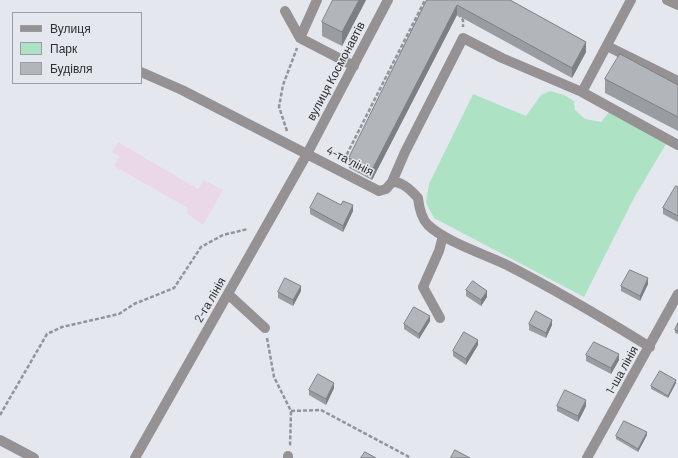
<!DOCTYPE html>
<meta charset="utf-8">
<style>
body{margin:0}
#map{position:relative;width:678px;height:458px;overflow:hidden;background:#e4e8ee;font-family:Barlow,sans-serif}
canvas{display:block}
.legend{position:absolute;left:12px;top:12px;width:130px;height:72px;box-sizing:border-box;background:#e4e8ee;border:1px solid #9a9ea2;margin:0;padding:5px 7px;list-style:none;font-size:12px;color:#2c2e30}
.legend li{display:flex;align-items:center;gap:8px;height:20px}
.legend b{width:20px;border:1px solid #9a9ea2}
</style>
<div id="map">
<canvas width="678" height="458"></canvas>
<ul class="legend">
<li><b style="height:5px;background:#969293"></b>Вулиця</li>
<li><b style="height:11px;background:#ade3c4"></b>Парк</li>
<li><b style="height:11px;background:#b2b6bb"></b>Будівля</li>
</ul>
</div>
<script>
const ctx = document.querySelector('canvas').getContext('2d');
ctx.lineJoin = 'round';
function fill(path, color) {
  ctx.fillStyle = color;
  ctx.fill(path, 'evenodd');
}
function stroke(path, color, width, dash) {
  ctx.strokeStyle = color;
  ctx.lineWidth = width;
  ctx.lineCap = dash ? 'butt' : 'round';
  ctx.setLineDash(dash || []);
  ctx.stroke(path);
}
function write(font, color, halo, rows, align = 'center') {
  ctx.font = font + ' Barlow,sans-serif';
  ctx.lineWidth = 3;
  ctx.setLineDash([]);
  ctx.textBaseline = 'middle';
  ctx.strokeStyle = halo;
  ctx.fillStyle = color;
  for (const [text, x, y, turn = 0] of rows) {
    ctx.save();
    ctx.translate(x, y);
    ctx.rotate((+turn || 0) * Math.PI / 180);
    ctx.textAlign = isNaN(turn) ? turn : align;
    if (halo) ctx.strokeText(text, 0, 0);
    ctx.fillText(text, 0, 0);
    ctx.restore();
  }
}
const industrial = new Path2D(`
 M118,142l80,47 6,-9 19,10 -20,35 -17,-12 2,-5 -74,-42 5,-10 -7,-4z`);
const green = new Path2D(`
 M550,91l14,4 10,6 1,9 10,9 16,3 8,-10 57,32 -32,54 -50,99 -150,-79 -8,-15 3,-19 44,-90 53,22 15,-21z`);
const path = new Path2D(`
 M458,14l5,6v7
 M287,131l-8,-24 4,-22 14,-37
 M344,160l81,-160
 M267,338l7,39 17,34 -1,35
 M291,411l30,-1 90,48
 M0,415l47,-81 15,-7 57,-13 15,-10 40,-16 27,-41 22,-12 25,-6`);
const minor = new Path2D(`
 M317,0l-17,38 54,28
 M667,0l11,5
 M285,11l15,27
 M607,46l71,35
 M141,72l41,18 197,101 7,-2 6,-7c10,-1 20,9 26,16 1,9 3,20 10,27 18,17 56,29 79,40 49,25 96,53 143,82
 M582,92l49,-92
 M392,182l13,-30 58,-114 39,20 80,34 96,53
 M228,294l37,34
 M440,318l-17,-31 16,-36 4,-15
 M0,440l34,18
 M135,458l172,-304 81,-154
 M288,458v-2
 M587,458l91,-164`);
const wall = new Path2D(`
 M366,0l-24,46 -20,-10v-14z
 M427,0h83l76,52 -14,26 -115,-63 -85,165 -23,-12v-10z
 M605,79l73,6v46l-73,-38z
 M678,187v35l-15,-8v-6z
 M341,205l12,6 -10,21 -33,-18v-6z
 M648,284l-8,17 -19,-10v-5z
 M466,290l21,7 -6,9 -15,-10z
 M301,291l-8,15 -15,-8v-6z
 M430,321l-11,18 -15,-10v-5z
 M678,323v11l-3,-1v-3z
 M529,324l23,1 -6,13 -17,-8z
 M478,345l-12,20 -13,-9v-5z
 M586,355l33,5 -8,14 -25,-13z
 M676,383l-8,15 -17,-9v-3z
 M334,388l-8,17 -17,-10v-5z
 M557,406h29l-8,16 -21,-11z
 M647,435l-9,17 -22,-13v-3z`);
const shadedWall = new Path2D(`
 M359,0h7l-24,46v-14z
 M457,5v10l-85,165v-10z
 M586,42v10l-14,26v-10z
 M353,205v6l-10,21v-6z
 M648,278v6l-8,17v-5z
 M301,286v5l-8,15v-6z
 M487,291v6l-6,9v-6z
 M430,316v5l-11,18v-5z
 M552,320v5l-6,13v-5z
 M478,340v5l-12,20v-6z
 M619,354v6l-8,14v-6z
 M676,380v3l-8,15v-2z
 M334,383v5l-8,17v-6z
 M586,400v6l-8,16v-6z
 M647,432v3l-9,17v-3z`);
const building = new Path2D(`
 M333,0h26l-17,32 -20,-10z
 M427,0h83l76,42 -14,26 -115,-63 -85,165 -23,-12z
 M620,54l58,31v32l-73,-38z
 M676,186l2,1v29l-15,-8z
 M318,193l23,12 2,-4 10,4 -10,21 -33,-18z
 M630,270l18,8 -8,18 -19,-10z
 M285,278l16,8 -8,14 -15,-8z
 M473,281l14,10 -6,9 -15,-10z
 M414,307l16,9 -11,18 -15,-10z
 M536,311l16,9 -6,13 -17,-9z
 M678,323v8l-3,-1z
 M464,332l14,8 -12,19 -13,-8z
 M594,342l25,12 -8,14 -25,-13z
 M660,371l16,9 -8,16 -17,-10z
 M318,374l16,9 -8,16 -17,-9z
 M565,390l21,10 -8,16 -21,-10z
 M624,421l23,11 -9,17 -22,-13z
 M455,450l15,8h-19z
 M365,452l11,6h-15z`);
const streetNames = [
 ["вулиця Космонавтів",336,71,-62],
 ["4-та лінія",350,161,27],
 ["2-га лінія",210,300,-60],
 ["1-ша лінія",622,370,-61]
];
fill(industrial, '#ead8e8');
fill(green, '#ade3c4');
stroke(path, '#919498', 2.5, [4, 2]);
stroke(minor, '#969293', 10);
fill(wall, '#999da1');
fill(shadedWall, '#7d7f83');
fill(building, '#b2b6bb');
stroke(building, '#7d7f83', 1);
write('12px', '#2c2e30', '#e4e8ee', streetNames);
</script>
